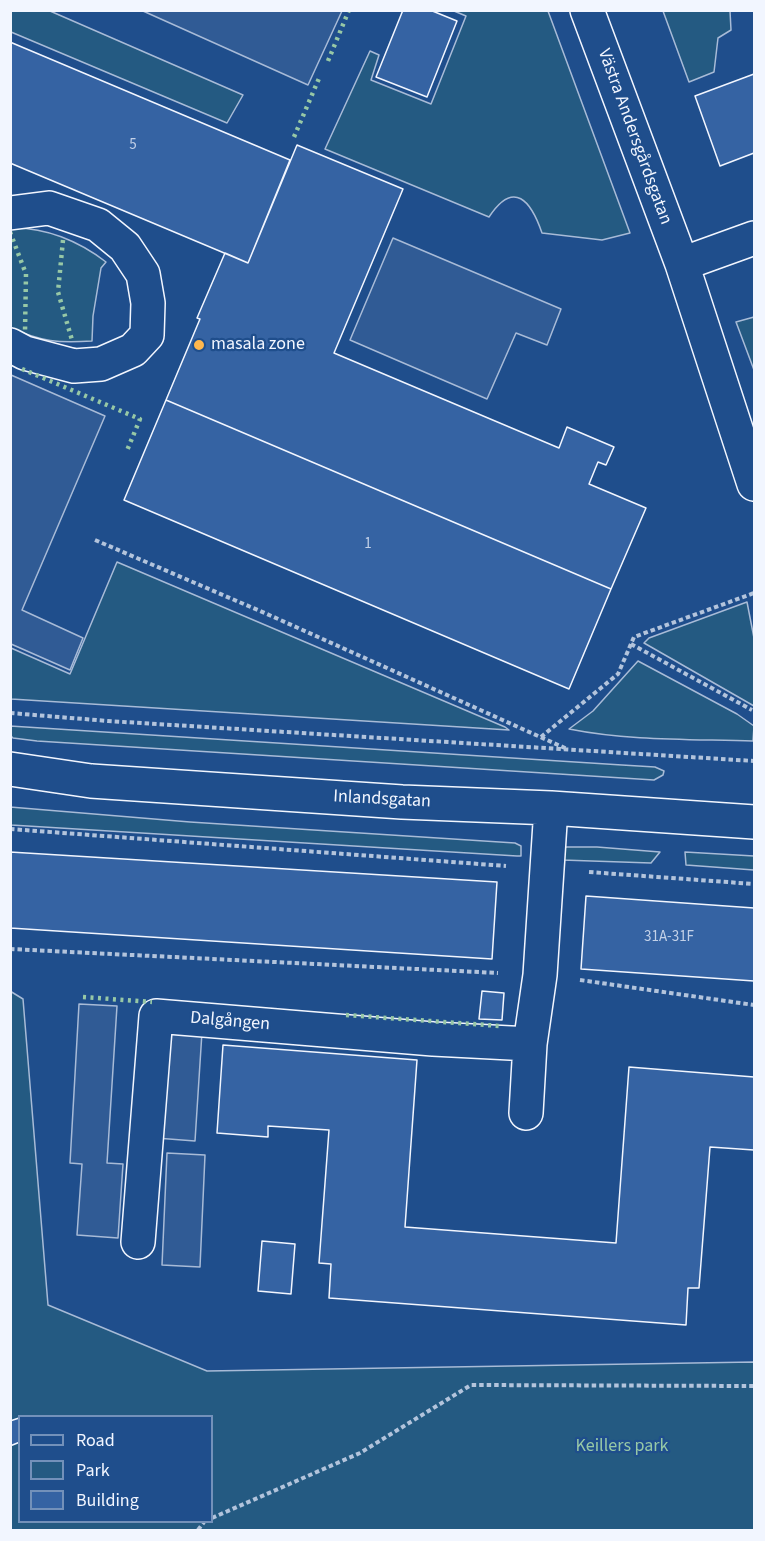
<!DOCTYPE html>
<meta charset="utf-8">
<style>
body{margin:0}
#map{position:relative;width:765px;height:1541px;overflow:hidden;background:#1f4e8c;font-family:"Source Sans 3",sans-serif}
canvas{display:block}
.frame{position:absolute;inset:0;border:12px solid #f2f6ff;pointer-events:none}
.legend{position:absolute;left:18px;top:1415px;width:195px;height:108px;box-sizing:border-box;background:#1f4e8c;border:2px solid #7391ba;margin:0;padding:8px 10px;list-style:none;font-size:18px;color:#f2f6ff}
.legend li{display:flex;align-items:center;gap:12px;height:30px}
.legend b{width:30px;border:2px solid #7391ba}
</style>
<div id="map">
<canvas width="765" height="1541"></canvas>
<div class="frame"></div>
<ul class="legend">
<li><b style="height:8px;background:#1f4e8c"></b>Road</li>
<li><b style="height:16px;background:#245a82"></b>Park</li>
<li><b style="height:16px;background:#3563a3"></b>Building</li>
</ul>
</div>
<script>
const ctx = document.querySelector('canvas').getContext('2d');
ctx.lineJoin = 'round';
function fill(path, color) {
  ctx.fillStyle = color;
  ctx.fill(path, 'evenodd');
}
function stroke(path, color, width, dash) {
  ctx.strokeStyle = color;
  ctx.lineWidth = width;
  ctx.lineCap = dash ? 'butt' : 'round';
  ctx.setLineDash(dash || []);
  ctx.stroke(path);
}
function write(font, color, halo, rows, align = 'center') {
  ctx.font = font + ' "Source Sans 3",sans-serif';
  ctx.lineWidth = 4.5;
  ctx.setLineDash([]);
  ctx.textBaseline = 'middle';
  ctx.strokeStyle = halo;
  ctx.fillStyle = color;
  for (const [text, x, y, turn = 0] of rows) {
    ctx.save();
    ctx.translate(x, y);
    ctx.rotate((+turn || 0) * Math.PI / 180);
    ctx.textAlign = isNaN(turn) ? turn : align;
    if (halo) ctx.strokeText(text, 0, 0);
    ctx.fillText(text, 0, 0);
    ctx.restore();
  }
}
const green = new Path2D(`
 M10,11h40l193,84 -16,28 -216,-91z
 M454,11h94l82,222 -28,7 -60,-7c-11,-32 -28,-54 -53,-16l-164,-68 45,-98 9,4 -8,25 60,24 35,-88z
 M663,11h67l1,19 -13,8 -4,34 -25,10z
 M11,228c34,-1 68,13 95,34l-5,6 -8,48 -1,25c-34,2 -50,1 -81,-13z
 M754,317v53l-18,-48z
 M117,562l388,165 4,3 -498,-31v-51l59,26z
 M747,602l7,36v68l-110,-63 5,-5z
 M638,661l99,53 17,12 -1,15c-61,-2 -124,0 -184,-12l24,-18z
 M10,726l612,39 33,2 9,4 -1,4 -9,5 -617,-39 -24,-3 -2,-2z
 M10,807l180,15 325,21 6,3v10h-4l-506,-31z
 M566,847h31l63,5 -9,11 -89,-3 -3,-4z
 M685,852l69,4v14l-68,-5z
 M10,991l13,8 25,306 159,66 547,-9v168h-743zM20,1416h192v106h-192z`);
const parking = new Path2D(`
 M143,11h199l-34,74z
 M393,238l168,71 -14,36 -31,-12 -29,66 -137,-59z
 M11,375l94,41 -83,194 61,28 -13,32 -59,-26z
 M79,1004l38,2 -10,157 16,1 -5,74 -41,-3 5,-71 -12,-1z
 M164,1029l38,3 -7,109 -39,-3z
 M167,1153l38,2 -5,112 -38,-2z`);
const building = new Path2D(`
 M403,10h27l27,11 -30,76 -51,-20z
 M10,42l280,118 -42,103 -238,-100z
 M754,74v79l-34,13 -25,-70z
 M297,145l106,44 -69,164 225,95 8,-21 47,20 -8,18 -8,-3 -9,22 57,24 -35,81 -445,-189 34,-81 -3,-1 28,-65 23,10z
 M166,400l445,189 -42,100 -445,-189z
 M10,852l487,30 -5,77 -482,-31z
 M586,896l168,12v73l-173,-12z
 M482,991l22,2 -2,27 -23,-1z
 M223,1045l194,15 -12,167 211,16 13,-176 125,10v73l-44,-3 -11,141h-11l-2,37 -357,-27 2,-34 -12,-1 10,-133 -61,-4v11l-51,-4z
 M262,1241l33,3 -4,50 -33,-3z
 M19,1418l1,24 -10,4v-25z`);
const path = new Path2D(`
 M95,540l172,74 300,135
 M631,644l121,66
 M10,713l98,8 646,40
 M541,737l77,-63 16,-37 120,-44
 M10,829l496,37
 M589,872l165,12
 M10,949l488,24
 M580,980l174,25
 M212,1518l148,-65 111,-68 283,1
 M198,1530l6,-8`);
const minor = new Path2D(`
 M587,10l95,254 72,220
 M10,213l39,-5 49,17 27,22 18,27 5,29 -1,32 -14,15 -32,14 -27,2 -49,-13 -15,-8
 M682,264l72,-26
 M10,769l81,12 311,21 149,6 203,14
 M526,1113l4,-69 10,-69 11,-167
 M138,1242l18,-226 277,23 97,5`);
const hedge = new Path2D(`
 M328,61l21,-51
 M294,137l26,-61
 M10,232l16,42 -1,58
 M63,240l-5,52 14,48
 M22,369l118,50 -14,34
 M83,997l69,5
 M346,1015l154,11`);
const markers = [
 [199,345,6,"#ffb74d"]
];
const numberNames = [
 ["5",133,146],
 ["1",368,545],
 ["31A-31F",669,938]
];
const streetNames = [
 ["Västra Andersgårdsgatan",634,137,70],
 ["Inlandsgatan",382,800,3],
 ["Dalgången",230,1022,5]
];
const poiNames = [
 ["masala zone",211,345]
];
const parkNames = [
 ["Keillers park",622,1447]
];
fill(green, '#245a82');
stroke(green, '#a8bbd7', 1.5);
fill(parking, '#305b95');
stroke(parking, '#a8bbd7', 1.5);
fill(building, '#3563a3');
stroke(building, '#f2f6ff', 1.5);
stroke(minor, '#f2f6ff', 36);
stroke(path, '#b3c4dc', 4, [4.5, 3]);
stroke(minor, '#1f4e8c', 33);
stroke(hedge, '#97c8a6', 4.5, [3, 4.5]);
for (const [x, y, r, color] of markers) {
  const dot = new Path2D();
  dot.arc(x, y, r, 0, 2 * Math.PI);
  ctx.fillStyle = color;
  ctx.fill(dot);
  stroke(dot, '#1f4e8c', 2);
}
write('15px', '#c3d1e8', null, numberNames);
write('18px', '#f2f6ff', '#1f4e8c', streetNames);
write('18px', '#f2f6ff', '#1f4e8c', poiNames, 'left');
write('18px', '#97c8a6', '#1f4e8c', parkNames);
</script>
